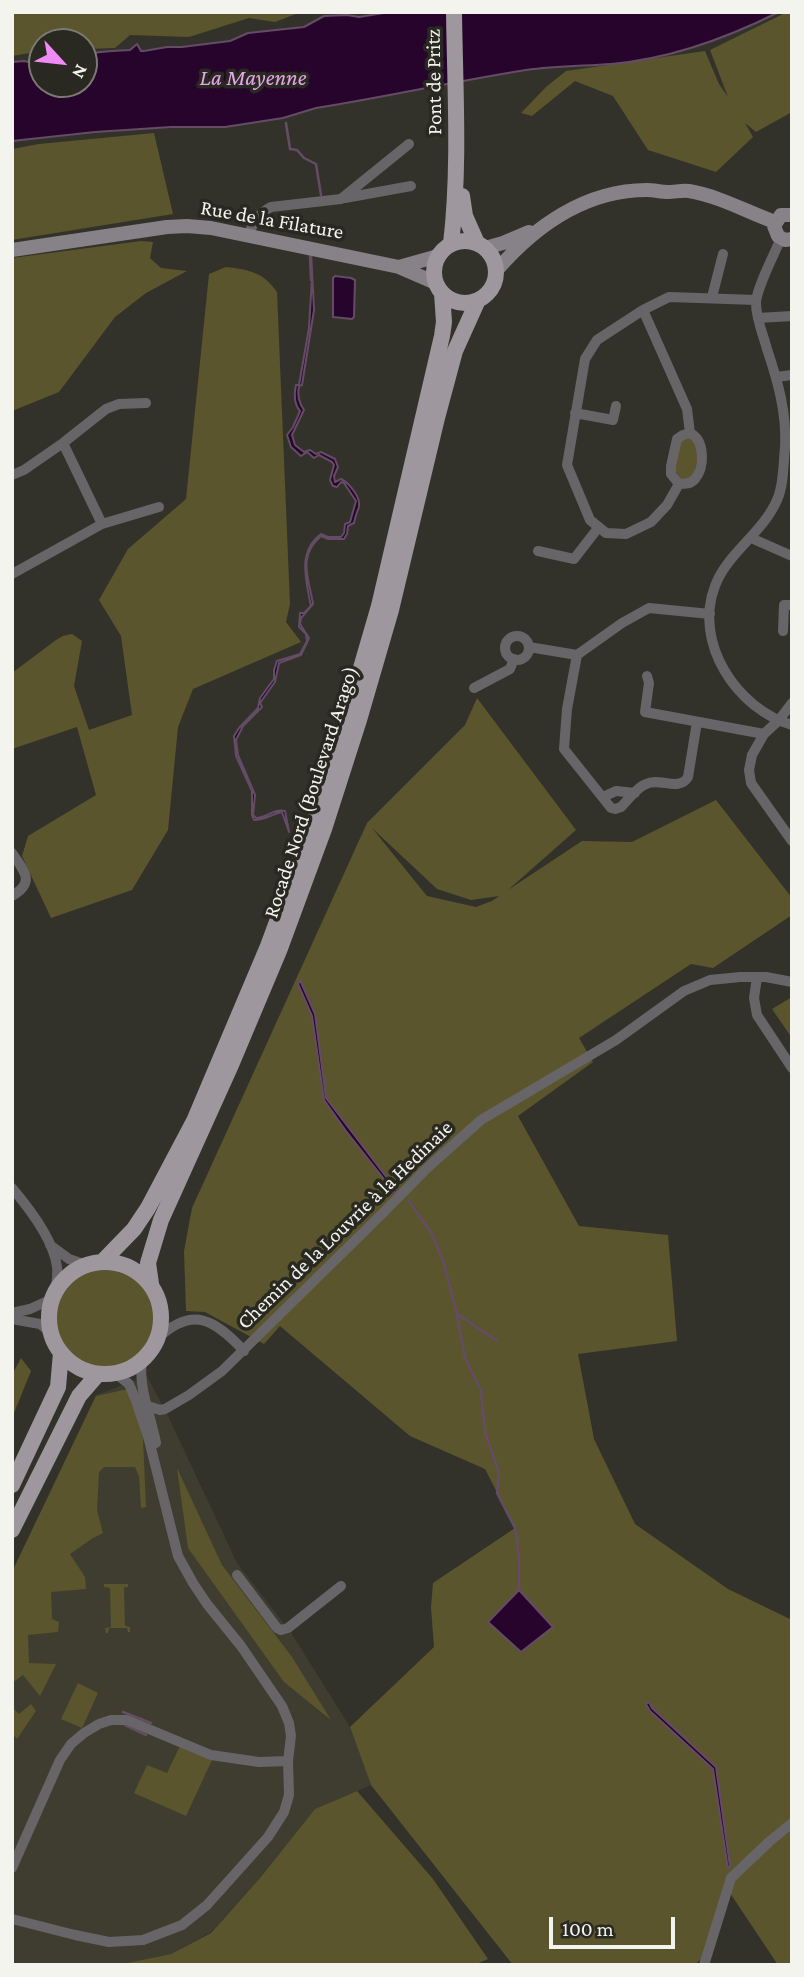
<!DOCTYPE html>
<meta charset="utf-8">
<style>
body{margin:0}
#map{position:relative;width:804px;height:1977px;overflow:hidden;background:#33322a;font-family:"Crimson Pro",serif}
canvas{display:block}
.frame{position:absolute;inset:0;border:14px solid #f4f4ef;pointer-events:none}
.north{position:absolute;left:28px;top:28px;width:70px;height:70px;box-sizing:border-box;background:#292821;border:2px solid #7a7a73;border-radius:50%;rotate:117deg;font-size:19px;font-weight:700;line-height:28px;text-align:center;color:#f4f4ef}
.north::after{content:'';display:block;margin:auto;width:24px;height:32px;background:#ef8bf7;clip-path:polygon(50% 0,100% 100%,50% 72%,0 100%)}
.scale{position:absolute;left:549px;top:1917px;width:126px;height:32px;box-sizing:border-box;border:4px solid #f4f4ef;border-top:0;padding-left:9px;font-size:21px;line-height:24px;white-space:nowrap;color:#f4f4ef;-webkit-text-stroke:5px #292821;paint-order:stroke}
</style>
<div id="map">
<canvas width="804" height="1977"></canvas>
<div class="frame"></div>
<div class="north">N</div>
<div class="scale">100 m</div>
</div>
<script>
const ctx = document.querySelector('canvas').getContext('2d');
ctx.lineJoin = 'round';
function fill(path, color) {
  ctx.fillStyle = color;
  ctx.fill(path, 'evenodd');
}
function stroke(path, color, width, dash) {
  ctx.strokeStyle = color;
  ctx.lineWidth = width;
  ctx.lineCap = dash ? 'butt' : 'round';
  ctx.setLineDash(dash || []);
  ctx.stroke(path);
}
function write(font, color, halo, rows, align = 'center') {
  ctx.font = font + ' "Crimson Pro",serif';
  ctx.lineWidth = 7;
  ctx.setLineDash([]);
  ctx.textBaseline = 'middle';
  ctx.strokeStyle = halo;
  ctx.fillStyle = color;
  for (const [text, x, y, turn = 0] of rows) {
    ctx.save();
    ctx.translate(x, y);
    ctx.rotate((+turn || 0) * Math.PI / 180);
    ctx.textAlign = isNaN(turn) ? turn : align;
    if (halo) ctx.strokeText(text, 0, 0);
    ctx.fillText(text, 0, 0);
    ctx.restore();
  }
}
const built = new Path2D(`
 M147,1376l21,40 69,147 55,71 58,93 21,58 -56,24 -55,69 -49,54 -40,22 -44,9v2h-115v-393l84,-177z`);
const green = new Path2D(`
 M12,12h289l-26,10 -26,-4 -60,19 -59,-2 -15,13 -31,1v-7h-42v9l-30,5z
 M787,12h5v100l-36,20 -11,-9 8,14 -37,35 -68,-22 -35,-54 -38,-15 -43,35 -11,-3 25,-26 20,-16 139,-20 14,33 9,13 -18,-47z
 M154,133l19,81 -161,26v-91l27,-5z
 M141,241l12,1 -3,16 11,10 26,3 -41,22 -31,24 -56,75 -47,19v-153z
 M226,267c24,3 37,5 51,25l13,312 -4,18 15,20 -108,47 -15,38 -10,103 -36,60 -81,28 -29,-62 6,-20 68,-41 -19,-68 -65,22v-76l44,-33 7,-4 9,-2 10,7 -8,45 15,44 43,-15 -11,-79 -22,-36 29,-51 58,-50 23,-225z
 M690,436l11,10 -7,28 -6,6h-6l-8,-11 6,-28z
 M477,698l99,132 -68,60 74,-49 50,1 84,-42 76,98v17l-79,53 -22,-4 -112,74 14,24 -75,54 61,110 89,9 9,106 -99,13 16,85 41,85 93,65 64,31v345h-14l-52,-78 -25,72 -7,6h-181l-142,-180 -21,-58 84,-80 -3,-40 2,-24 82,-55 -30,-59 -75,-33 -130,-110 -16,18 -59,-32 -19,-1 -2,-60 8,-43 175,-385 98,-98zM372,828l65,61 34,11 28,-4 -7,5 -16,6 -49,-11z
 M792,997v41l-20,-29z
 M55 1317a50 50 0 1 1 100 0a50 50 0 1 1-100 0Z
 M21,1358l10,13 -19,47v-43z
 M128,1389l15,49 3,69 -5,1 -2,-32 -4,-9h-31l-5,5 -2,38 6,23 -10,5 -23,16 15,23 1,12 -35,3 1,27 7,3 -1,10 -30,3 1,28 27,1 -16,32 -17,-21 -11,8v-111l84,-176z
 M177,1468l45,97 70,92 39,63 -47,-38 -96,-134z
 M104,1584h24v3h-4l1,39 5,1v5h-2l-1,-4h-18l-1,5h-2l-1,-5 6,-1 -1,-39 -6,-1z
 M78,1683l20,10 -16,35 -21,-9z
 M31,1704l5,7 -19,28 -5,-6v-26l7,7z
 M180,1746l32,14 -26,56 -52,-23 13,-28 20,8z
 M357,1791l76,88 55,80 -14,6h-347v-2l44,-9 40,-21 49,-55 55,-69z`);
const water = new Path2D(`
 M390,12h389c-52,26 -109,47 -168,52 -28,2 -56,2 -85,6 -70,11 -140,27 -210,38l-33,10 -58,9h-54l-76,5 -83,9v-79l12,-1 18,4v19h42v-29c14,-4 30,-4 46,-5l7,-6 4,7h3l23,-4h15l48,-6 18,-8 56,-6 20,-11 23,-1 12,2z
 M311,251l3,59 -12,75 -3,1c-2,9 0,17 5,24l-12,25 3,10 9,7 6,-2 6,4 5,-2 14,7 3,8 -4,9 1,6 6,-3c8,4 20,18 18,28 -2,5 -4,10 -5,16l-6,3 -1,8 -3,5h-16l-7,-3c-24,20 -12,43 -8,68l-12,14 -1,6 9,14 -8,17 -22,8 -4,19 -15,21 2,4 -19,19 -7,14 2,15 17,40 -2,20 3,3c10,0 19,-10 29,-7l4,21 -7,-20c-10,2 -17,8 -28,8l-2,-5v-24l-16,-35 -2,-20 5,-8 19,-20 2,-10 14,-19v-9l3,-9 23,-7 7,-13 -1,-7 -7,-7 1,-14h4l7,-7c-5,-26 -14,-54 10,-72l7,3h13l3,-4 1,-9 5,-2 6,-21 -12,-18 -3,-1 -4,5 -4,-1 -3,-6 4,-15 -2,-3 -13,-7 -5,3 -7,-6 -6,4 -10,-9 -4,-12 6,-8 7,-16c-6,-7 -6,-17 -4,-26h3l10,-57 3,-50z
 M335,276l16,2 4,2 -1,37 -2,2 -19,-2v-39z
 M300,980l15,34 11,84 71,93 -2,2 -49,-62 -22,-31 -12,-84 -14,-32z
 M519,1590l34,37 -32,25 -33,-30z
 M649,1702l3,6 64,59 14,99 -2,3 -15,-100 -63,-58 -4,-7z`);
const stream = new Path2D(`
 M286,123l4,26 7,1 7,8 12,6 5,31
 M310,255l1,25
 M408,1200l24,34 12,30 13,50 40,27
 M457,1314l8,44 16,33 4,41 14,41 -2,20 18,35 4,30v32
 M123,1712l28,11
 M125,1725l21,10`);
const street = new Path2D(`
 M345,198l66,-12
 M248,236c5,-13 10,-22 23,-29l70,-8 68,-55
 M781,238c-6,15 -25,51 -25,65 0,16 7,31 11,46 11,33 20,64 18,99 -2,17 -1,37 -8,52 -14,33 -50,53 -62,86 -22,57 22,123 77,139
 M712,297l11,-43
 M643,310l44,99 3,24
 M758,318l34,-2
 M776,377l16,-2
 M575,413l38,7 3,-14
 M690,433c15,7 15,34 5,46 -4,5 -10,5 -16,5l-8,-10v-8l6,-27 6,-4z
 M12,475l12,-5 39,-27 43,-34 13,-5 27,-1
 M679,484l-12,21 -16,17 -25,12 -20,-1 -16,-13 -23,-55 18,-106 12,-19 46,-30 26,-13 87,3
 M102,524l57,-17
 M751,538l41,18
 M538,551l36,8 24,-31
 M12,574l90,-50 -39,-81
 M783,631l1,-26h8
 M505 648a12 12 0 1 1 24 0a12 12 0 1 1-24 0Z
 M529,647l48,8
 M647,676l2,7 -4,29 119,22
 M474,688l36,-19 4,-10
 M792,703l-13,17 -15,14 -12,21 -3,15 2,13 41,58
 M697,722l-9,55c-9,15 -29,0 -42,7 -10,4 -18,16 -25,23l-6,2 -4,-1 -47,-59 3,-40 10,-54 45,-32 27,-15 61,6
 M603,797l13,-6 19,2
 M12,853c12,18 24,29 0,43
 M757,977l-3,21 3,17 35,53
 M12,1188c17,20 42,53 45,79 1,8 -1,16 -1,23
 M50,1245l19,14 17,6
 M12,1313l18,-4 22,-10
 M12,1319l28,5 11,9
 M158,1338c35,-32 56,-19 86,13
 M142,1361c-4,27 9,55 14,82
 M148,1406l12,4 5,-1 24,-14 33,-24 162,-159 42,-43 55,-49 135,-80 68,-49 26,-11 30,-3h26l26,5
 M237,1575l40,53 4,2 7,-2 53,-42
 M12,1868l48,-108 11,-16 13,-11 15,-9 12,-4h16l84,35 48,7 29,-1
 M12,1919l63,16 34,7 34,-2 39,-15 25,-20 61,-68 16,-25 5,-17 -1,-34 3,-25 -2,-13 -7,-17 -41,-60 -34,-42 -14,-21 -15,-27 -29,-116 -14,-42 -6,-14 -14,-11
 M704,1965l27,-87 39,-37 22,-18`);
const secondary = new Path2D(`
 M792,215h-11l-7,11 4,10 7,4 7,-1
 M485,248l18,-5 26,-11
 M12,250l155,-23 20,-1 24,2 188,39 37,16
 M399,267l39,-11
 M496,271c38,-44 89,-81 151,-81 7,0 14,2 21,2 7,0 14,-2 21,-1 30,5 58,21 86,31`);
const primary = new Path2D(`
 M462,196l3,20 12,27
 M434 272a31 31 0 1 1 62 0a31 31 0 1 1-62 0Z
 M451,244c9,-77 4,-155 3,-232
 M103,1261l31,-32 14,-21 46,-87 74,-175 44,-119 35,-111 32,-110 63,-270 2,-14 -2,-29
 M49 1318a56 56 0 1 1 112 0a56 56 0 1 1-112 0Z
 M151,1284l-3,-21 13,-43 70,-155 48,-114 45,-122 35,-109 32,-110 46,-192 18,-67 23,-51
 M12,1485l46,-98 3,-34
 M12,1530l67,-134 19,-22`);
const streetNames = [
 ["Pont de Pritz",434,82,-91],
 ["Rue de la Filature",272,220,10],
 ["Rocade Nord (Boulevard Arago)",311,792,-72],
 ["Chemin de la Louvrie à la Hedinaie",345,1225,-44]
];
const waterNames = [
 ["La Mayenne",253,78]
];
fill(built, '#3e3d2f');
fill(green, '#5a552c');
fill(water, '#27042b');
stroke(water, '#644c66', 2);
stroke(stream, '#644c66', 2.5);
stroke(street, '#686568', 10);
stroke(secondary, '#868287', 14);
stroke(primary, '#9e989e', 16);
write('21px', '#f4f4ef', '#292821', streetNames);
write('italic 23px', '#e4a6e9', '#292821', waterNames);
</script>
